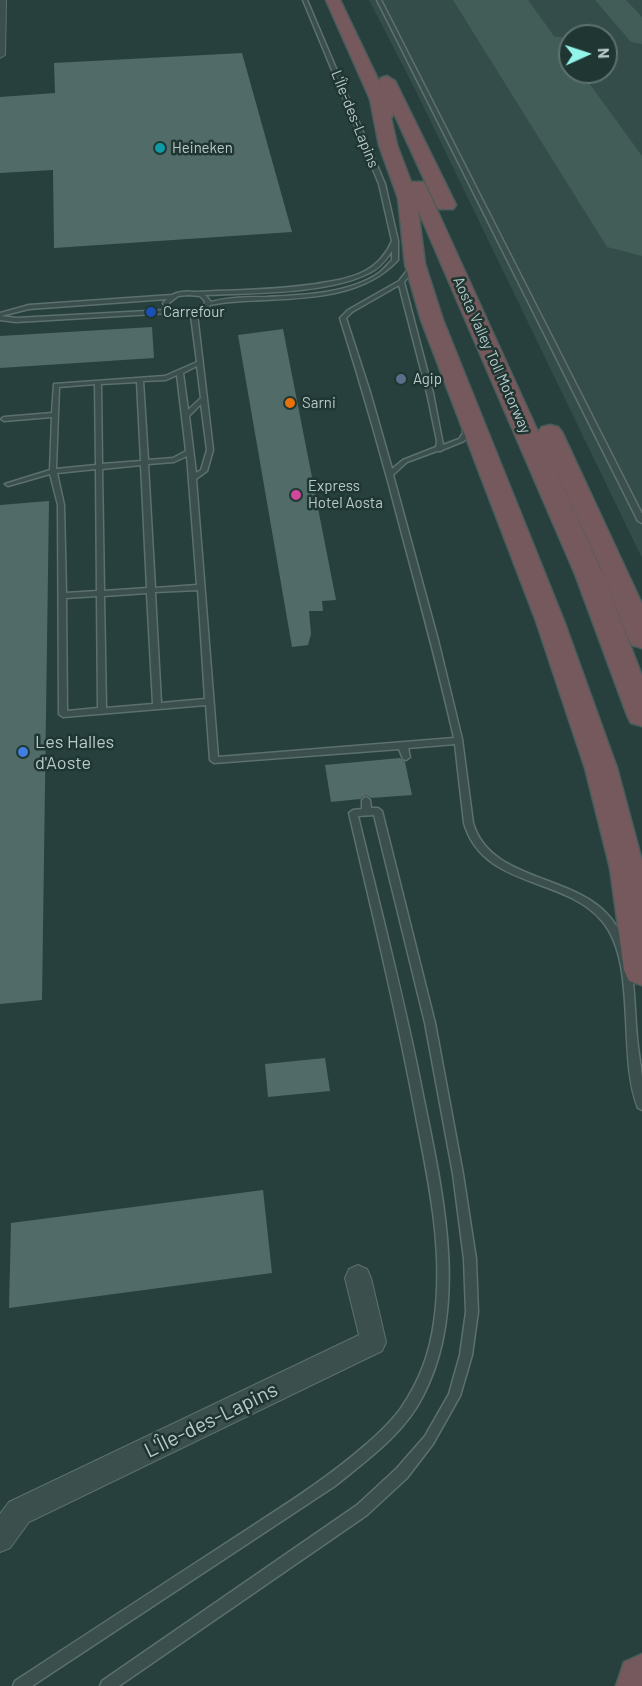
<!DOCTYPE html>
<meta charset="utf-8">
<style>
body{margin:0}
#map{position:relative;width:642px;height:1686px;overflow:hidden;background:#27403d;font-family:Barlow,sans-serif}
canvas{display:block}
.north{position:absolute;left:558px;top:24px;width:60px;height:60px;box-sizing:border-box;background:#203633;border:2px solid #5d716f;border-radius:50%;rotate:87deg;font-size:16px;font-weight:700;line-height:24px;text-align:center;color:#b8cac9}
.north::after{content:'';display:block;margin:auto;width:21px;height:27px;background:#93f4ea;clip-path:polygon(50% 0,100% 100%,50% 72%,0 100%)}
</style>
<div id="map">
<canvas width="642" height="1686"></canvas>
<div class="north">N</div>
</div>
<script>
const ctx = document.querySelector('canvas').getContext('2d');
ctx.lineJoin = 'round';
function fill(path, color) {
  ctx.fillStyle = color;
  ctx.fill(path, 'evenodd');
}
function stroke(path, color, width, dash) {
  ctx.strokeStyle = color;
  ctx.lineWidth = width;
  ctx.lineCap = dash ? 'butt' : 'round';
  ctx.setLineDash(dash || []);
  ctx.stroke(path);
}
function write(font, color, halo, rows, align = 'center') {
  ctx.font = font + ' Barlow,sans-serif';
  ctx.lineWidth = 5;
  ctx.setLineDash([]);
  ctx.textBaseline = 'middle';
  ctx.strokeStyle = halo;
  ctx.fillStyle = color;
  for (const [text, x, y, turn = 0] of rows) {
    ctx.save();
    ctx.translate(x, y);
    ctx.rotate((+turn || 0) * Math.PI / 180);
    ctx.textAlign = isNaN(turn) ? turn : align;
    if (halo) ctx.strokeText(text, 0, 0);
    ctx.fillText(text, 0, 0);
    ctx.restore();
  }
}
const airport = new Path2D(`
 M369,0h273v558l-225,-465zM570,36h36v36h-36z`);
const taxiway = new Path2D(`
 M595,0h31l16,17v27l-11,-2z
 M514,26l27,9 29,3v20c-22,-3 -58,-3 -72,-23l5,-7z`);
const runway = new Path2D(`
 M453,0h75l42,58v14h11l61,84v100l-35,-9z`);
const building = new Path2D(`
 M242,53l50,179 -238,16 -1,-78 -53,3v-76l55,-4 -1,-30z
 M152,327l2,31 -154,10v-32z
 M283,329l53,271 -14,1 1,10h-14l2,23 -3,11 -16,2 -54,-312z
 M49,501l-7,499 -42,4v-499z
 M400,758l5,4 7,33 -41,3 -5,-3 -6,4 -29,3 -6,-37z
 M325,1058l5,33 -62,6 -3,-33z
 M263,1190l9,83 -263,35 2,-85z`);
const service = new Path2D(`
 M303,0h4l78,184 13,57v19c-33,36 -87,38 -133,40 -19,1 -37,1 -55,5l-1,3 -12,6 16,136 -6,21 -11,8 22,278 236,-19c-15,-67 -33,-133 -51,-200 -19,-74 -40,-147 -63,-220l8,-8 51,-29 14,-18h4l1,1 -14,18 29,111 10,52 16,-6 4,-6v-9h4l2,9 -5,8 -22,9 -1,1h-4l-30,11 -14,13 45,165 24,99 11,84c17,58 99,51 135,92 29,32 25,82 29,122 1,14 4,27 5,41 0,10 0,21 0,32l-4,-2c-21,-52 0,-145 -36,-187 -37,-45 -119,-32 -138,-98l-9,-79 -47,4 2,9 -4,3 -3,-1 -4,-10 -185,14 -4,-3 -4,-55 -143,12 -4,-3 -1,-209 -8,-31 -42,12 -3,-2 45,-14 2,-53 -48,4 -3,-2 3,-2 48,-4 2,-29 111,-8 32,-14 -6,-46h-9l-11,-3 -155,9 -16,-2v-7l29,-8 143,-10c7,-4 16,-4 24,-3 40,-2 80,-2 120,-8 16,-3 34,-5 49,-13 12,-6 22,-18 27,-30l-13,-57zM392,251v9c-4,4 -8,9 -13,13 -30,21 -78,22 -113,24 -19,0 -37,0 -55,5l-6,-7c46,-2 124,-1 164,-22 10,-4 17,-13 23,-22zM399,285l28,108 10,48 -1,6 -33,13 -11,9 -22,-77 -24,-74 6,-6zM189,295l11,1 5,5 -1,5c-12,8 -22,8 -34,1l-1,-4 9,-7zM167,299l-4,4 3,7 -150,8 -15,-2 28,-7zM197,366l4,32 -13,12 -5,-37zM177,375l9,76 -13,7 -25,2 -5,-79 23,-1zM137,382l4,79 -39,3 -1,-80zM95,384l1,81 -40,4 3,-82zM201,404l6,46 -6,20 -5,3 -7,-57zM187,456l10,129 -42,3 -7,-124 26,-2zM141,465l6,123 -43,3 -2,-122zM96,469l1,122 -31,2 -2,-88 -7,-32zM198,590l7,109 -44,4 -6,-111zM147,593l6,111 -47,4 -2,-112zM97,596l1,112 -31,3 -1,-113z
 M377,0h4l261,514v9l-4,-2z
 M366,797l4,3 1,8h7l4,3 53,212 28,151 13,85 2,53 -6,43 -12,41 -27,48 -26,34 -40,37 -248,171h-19l2,-5 255,-176 40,-37 28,-32 24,-42 11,-39 6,-43 -2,-53 -11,-85 -28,-151 -51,-208 -16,1c22,91 46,182 64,274 19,95 49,215 1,306 -19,38 -56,64 -88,90l-303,200h-19l2,-5c73,-48 146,-96 219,-143 44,-29 90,-57 129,-91 14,-12 28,-25 38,-39 18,-26 29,-55 33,-86 10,-66 -4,-135 -17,-200 -19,-104 -44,-206 -68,-309l4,-3 9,-1v-9z`);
const minor = new Path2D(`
 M0,0h6l-1,55 -5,3z
 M358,1265l9,4 4,9 15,64 -4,9 -353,171 -19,26 -10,4v-38l9,-12 350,-167 -14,-57 4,-9z`);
const motorway = new Path2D(`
 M326,0h14l44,92 -5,-11 2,-3 6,-2 8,5 61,124 -3,4h-14l-3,-4 -50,-109 8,18 -3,4 6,27 14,37h13l2,4 112,246 4,-5 8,-2 8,2 4,5 80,172v44l-10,-3 -4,-7 -28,-72 -56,-121 59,129 39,102v50l-11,-3 -4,-8 -52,-141 -157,-364 7,54 18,56 121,301 53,147 25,93v124l-13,-4 -5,-11 -14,-102 -25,-100 -49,-147 -115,-301 -16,-56 -7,-66 -19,-53 -9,-46z
 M642,1654v32h-26l8,-24z`);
const markers = [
 [160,148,6,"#0f9aa8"],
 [151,312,6,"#1a4fb4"],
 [401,379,6,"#5c6f8a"],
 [290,403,6,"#e8710a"],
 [296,495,6,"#d1479c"],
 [23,752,6,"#3f7fe0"]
];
const farStreetnames = [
 ["L'Île-des-Lapins",355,119,68],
 ["Aosta Valley Toll Motorway",492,355,66]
];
const farPoinames = [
 ["Heineken",172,148],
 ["Carrefour",163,312],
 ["Agip",413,379],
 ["Sarni",302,403],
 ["Express",308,486],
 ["Hotel Aosta",308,503]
];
const poiNames = [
 ["Les Halles",35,742],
 ["d'Aoste",35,763]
];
const nearStreetnames = [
 ["L'Île-des-Lapins",211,1420,-26]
];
fill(airport, '#354d4a');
fill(taxiway, '#425c58');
fill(runway, '#425c58');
fill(building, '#506b68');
stroke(service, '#5c706e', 3);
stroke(minor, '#5c706e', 2);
stroke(motorway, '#495d5b', 3);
fill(service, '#3b504d');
fill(minor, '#3b504d');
fill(motorway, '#76595c');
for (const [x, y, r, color] of markers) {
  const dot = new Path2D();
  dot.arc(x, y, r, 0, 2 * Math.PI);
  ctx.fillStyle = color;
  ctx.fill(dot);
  stroke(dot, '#203633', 2);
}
write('15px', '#b8cac9', '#203633', farStreetnames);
write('15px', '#b8cac9', '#203633', farPoinames, 'left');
write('18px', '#b8cac9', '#203633', poiNames, 'left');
write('21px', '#b8cac9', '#203633', nearStreetnames);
</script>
